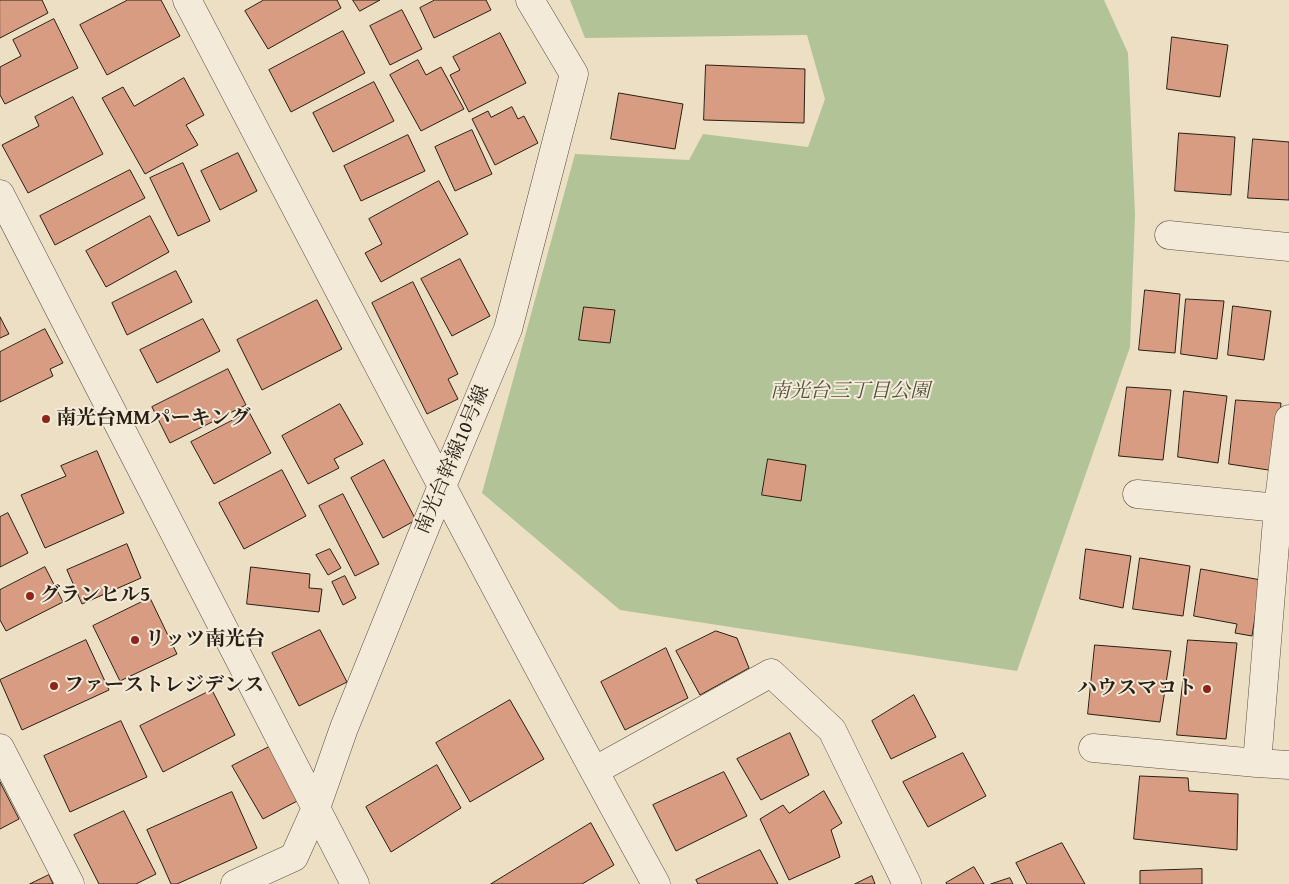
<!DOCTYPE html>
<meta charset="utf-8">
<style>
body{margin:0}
canvas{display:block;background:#ecdfc4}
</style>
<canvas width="1289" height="884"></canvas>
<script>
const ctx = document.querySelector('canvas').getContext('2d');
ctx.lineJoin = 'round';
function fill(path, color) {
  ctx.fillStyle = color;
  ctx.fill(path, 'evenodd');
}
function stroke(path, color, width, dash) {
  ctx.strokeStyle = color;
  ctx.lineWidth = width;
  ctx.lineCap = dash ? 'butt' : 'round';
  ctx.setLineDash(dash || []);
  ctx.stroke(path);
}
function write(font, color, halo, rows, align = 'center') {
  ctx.font = font + ' "Gentium Book Plus","Noto Serif JP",serif';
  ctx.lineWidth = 4;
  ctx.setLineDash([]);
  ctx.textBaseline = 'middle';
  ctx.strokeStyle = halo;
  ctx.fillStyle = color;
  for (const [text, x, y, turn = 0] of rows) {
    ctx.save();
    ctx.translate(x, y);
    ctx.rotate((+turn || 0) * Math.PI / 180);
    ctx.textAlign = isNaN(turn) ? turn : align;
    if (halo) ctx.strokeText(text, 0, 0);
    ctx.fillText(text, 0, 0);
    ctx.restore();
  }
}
const green = new Path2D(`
 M570,0h534l24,53 7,162 -5,132 -113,324 -397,-61 -138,-117 93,-339 114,6 14,-26 105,13 17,-48 -18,-64 -222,3z`);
const building = new Path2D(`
 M0,0h42l6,13 -48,25z
 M128,0h33l19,36 -73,39 -27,-50z
 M264,0h73l4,8 -73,41 -23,-38z
 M353,0h27l-20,11z
 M435,0h51l5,10 -57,28 -14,-30z
 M402,10l20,39 -32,16 -20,-39z
 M54,19l24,49 -73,36 -5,-9v-28l21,-11 -8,-16z
 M343,31l22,42 -74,39 -22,-42z
 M500,33l26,50 -57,29 -19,-37 10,-5 -7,-13z
 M1172,37l56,8 -8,52 -53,-8z
 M418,60l8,15 15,-8 23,42 -43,22 -31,-56z
 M706,65l99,4 -1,54 -100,-3z
 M184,78l20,37 -18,10 12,20 -53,29 -43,-76 21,-11 11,19z
 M374,82l20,39 -61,31 -20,-39z
 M619,93l64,11 -8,45 -64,-10z
 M73,97l30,57 -75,39 -26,-48 37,-19 -4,-9z
 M512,107l6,12 6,-3 14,27 -43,22 -23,-46 16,-8 3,6z
 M472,130l20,44 -37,17 -20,-44z
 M1179,133l56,4 -4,58 -56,-4z
 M408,135l17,36 -64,30 -17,-35z
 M1253,139l36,3v58l-41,-2z
 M238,153l19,38 -37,19 -19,-39z
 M183,163l27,58 -32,15 -28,-58z
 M130,170l15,28 -90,47 -15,-29z
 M439,181l29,53 -87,48 -16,-29 17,-9 -13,-25z
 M150,216l19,36 -63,35 -20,-36z
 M460,259l30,57 -38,20 -31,-57z
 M176,271l16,31 -65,33 -15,-32z
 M413,282l45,92 -10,5 10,20 -31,15 -55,-111z
 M1145,290l35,4 -5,59 -36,-3z
 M1186,299l38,2 -7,58 -36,-5z
 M317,300l25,49 -80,41 -25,-50z
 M1233,306l38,5 -7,49 -36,-5z
 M584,307l31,3 -5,33 -31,-3z
 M0,317l9,17 -9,4z
 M203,319l17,32 -63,32 -17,-33z
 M45,329l18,34 -13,6 3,7 -53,26v-50z
 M228,369l18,36 -76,38 -18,-36z
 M1127,387l44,3 -8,70 -44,-4z
 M1184,391l43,5 -9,67 -40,-6z
 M1236,400l45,3 -6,68 -46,-7z
 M340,404l23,40 -29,15 5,9 -31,16 -26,-48z
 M249,412l22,41 -57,31 -23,-42z
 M97,451l27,62 -79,35 -24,-53 45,-19 -5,-10z
 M768,459l38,6 -5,36 -39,-6z
 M384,460l32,60 -33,18 -32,-60z
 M282,470l24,46 -62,33 -25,-46z
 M343,494l36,70 -24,12 -36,-70z
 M8,513l20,40 -28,14v-50z
 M127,544l14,34 -59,26 -15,-34z
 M330,549l11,19 -13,7 -12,-20z
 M1086,549l45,7 -8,52 -43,-9z
 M1140,558l50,8 -7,50 -50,-7z
 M45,567l18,35 -57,29 -6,-11v-30z
 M251,567l59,7 -1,14 13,1 -3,23 -72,-8z
 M1201,569l60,11 -9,56 -17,-3 2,-9 -43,-8z
 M345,576l11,22 -13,7 -11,-23z
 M150,598l27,56 -57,27 -27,-55z
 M320,630l27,52 -48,24 -27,-53z
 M716,631l21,7 12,30 -49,27 -24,-44z
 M86,640l23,50 -87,40 -22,-50z
 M1188,640l49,3 -11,96 -49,-4z
 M1095,645l76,6 -11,71 -72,-8z
 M666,648l22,50 -63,32 -24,-48z
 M212,690l23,45 -72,37 -23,-46z
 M914,695l22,42 -45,22 -19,-38z
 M510,700l34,59 -74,43 -34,-59z
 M121,721l26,56 -77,35 -26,-56z
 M790,733l19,42 -48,25 -24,-41z
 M273,745l30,53 -40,21 -31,-53z
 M963,753l23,43 -58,31 -25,-45z
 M437,765l24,43 -70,44 -25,-45z
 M724,772l23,44 -71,35 -23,-46z
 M1140,776l48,2 1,13 49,3 -1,56 -103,-11z
 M0,782l19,37 -19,10z
 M824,791l18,32 -11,7 9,27 -51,23 -29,-61 23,-14 6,8z
 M232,792l25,56 -80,36h-6l-24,-54z
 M124,811l32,63 -20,10h-37l-25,-49z
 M591,823l23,42 -32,19h-91z
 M1062,843l23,41h-58l-11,-21z
 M760,850l18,34h-80l-2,-4z
 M974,867l10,17h-37l-1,-1z
 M1202,869v15h-62v-13z
 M49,875l4,9h-23z
 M872,876l3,8h-20z
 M1010,878l3,6h-22z`);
const minor = new Path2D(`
 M187,0c155,295 308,592 469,884
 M0,194l355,690
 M1169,235l120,12
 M1137,494l141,14
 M0,748l70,136
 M1093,748l164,15 32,2
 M1257,763l21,-255 11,-89
 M594,771l177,-98 61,57 75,154
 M235,884l59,-27 22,-49 28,-80 98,-242 66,-157 66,-255 -44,-74`);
const markers = [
 [46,419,5,"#8f2418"],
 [30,596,5,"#8f2418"],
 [135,640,5,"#8f2418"],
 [54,686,5,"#8f2418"],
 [1207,689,5,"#8f2418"]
];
const parkNames = [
 ["南光台三丁目公園",850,392]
];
const poiNames = [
 ["南光台MMパーキング",56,419],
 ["グランヒル5",40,596],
 ["リッツ南光台",145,640],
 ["ファーストレジデンス",64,686],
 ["ハウスマコト",1197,689,"right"]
];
const streetNames = [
 ["南光台幹線10号線",453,460,-67]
];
fill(green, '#b3c398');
fill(building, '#d89c82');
stroke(building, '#2a1f14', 1);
stroke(minor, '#5a4f40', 29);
stroke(minor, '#f3ead9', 28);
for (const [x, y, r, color] of markers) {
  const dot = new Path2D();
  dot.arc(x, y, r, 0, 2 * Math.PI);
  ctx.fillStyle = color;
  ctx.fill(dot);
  stroke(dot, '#f3ead9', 2);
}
write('italic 20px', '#53503c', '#f3ead9', parkNames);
write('bold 20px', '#2a1f14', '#f3ead9', poiNames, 'left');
write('20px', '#2a1f14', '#f3ead9', streetNames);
</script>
